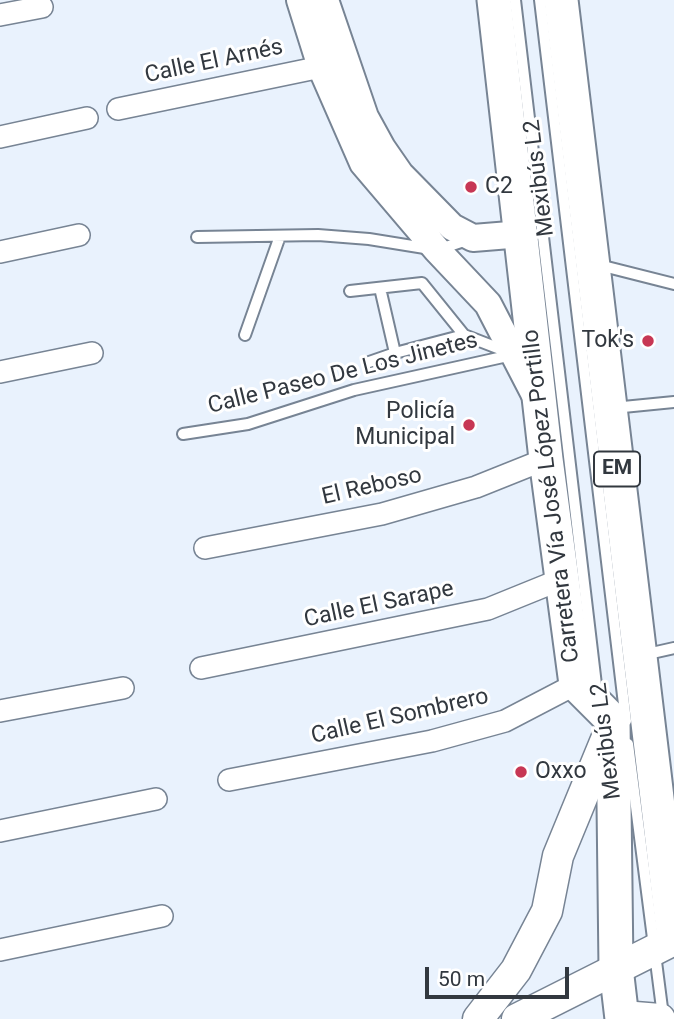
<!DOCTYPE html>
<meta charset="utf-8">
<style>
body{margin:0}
#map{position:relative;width:674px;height:1019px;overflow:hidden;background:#e9f2fd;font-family:Roboto,sans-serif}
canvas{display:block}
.scale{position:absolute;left:425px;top:967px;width:144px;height:32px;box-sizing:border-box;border:4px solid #32383f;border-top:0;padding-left:9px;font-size:21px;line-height:24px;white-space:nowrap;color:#32383f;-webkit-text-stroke:5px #fff;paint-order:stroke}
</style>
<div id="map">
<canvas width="674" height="1019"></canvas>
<div class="scale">50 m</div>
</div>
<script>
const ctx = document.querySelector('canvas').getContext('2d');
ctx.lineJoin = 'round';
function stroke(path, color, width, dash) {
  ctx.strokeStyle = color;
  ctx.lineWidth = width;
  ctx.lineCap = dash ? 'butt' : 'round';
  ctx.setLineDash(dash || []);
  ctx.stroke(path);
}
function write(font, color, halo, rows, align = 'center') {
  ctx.font = font + ' Roboto,sans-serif';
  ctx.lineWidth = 6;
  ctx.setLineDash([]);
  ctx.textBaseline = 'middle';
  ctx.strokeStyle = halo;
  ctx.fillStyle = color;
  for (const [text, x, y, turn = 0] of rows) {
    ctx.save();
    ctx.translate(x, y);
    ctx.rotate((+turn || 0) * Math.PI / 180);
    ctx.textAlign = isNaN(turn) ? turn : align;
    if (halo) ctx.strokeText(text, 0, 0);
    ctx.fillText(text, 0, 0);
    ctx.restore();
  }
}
const service = new Path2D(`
 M515,0l82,693
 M540,0l86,721
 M197,237l121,-2 51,4 68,11 30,-10
 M599,265l75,19
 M350,291l72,-8 42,52 44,17
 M245,335l35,-99
 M395,353l69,-18
 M369,362l26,-9 -15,-65
 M613,408l61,-6
 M183,434l65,-10 106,-34 158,-35
 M643,655l31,-7
 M628,744l35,272`);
const minor = new Path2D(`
 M0,15l42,-8
 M118,109l203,-42
 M0,137l87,-19
 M0,252l79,-17
 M0,372l92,-19
 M205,548l177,-34 94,-27 70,-28
 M201,668l287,-59 74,-30
 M0,711l123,-23
 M229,780l203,-39 73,-20 71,-37
 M0,831l156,-32
 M0,950l162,-34`);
const tertiary = new Path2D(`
 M300,0l21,67 42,96 74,87 51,54 46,89
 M325,0l40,117 17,31 18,26 52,53 21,11 49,-4`);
const secondary = new Path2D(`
 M478,1019l38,-49 31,-59 11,-55 54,-131
 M517,1019l157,-79
 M622,1019l13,-2 25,2`);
const primary = new Path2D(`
 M494,0l52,459 30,225 37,37 3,247 6,51
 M561,0l113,939`);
const markers = [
 [471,187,7,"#c73754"],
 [648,341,7,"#c73754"],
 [469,425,7,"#c73754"],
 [521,772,7,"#c73754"]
];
const shields = [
 [617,469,46]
];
const shieldNames = [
 ["EM",617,469]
];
const streetNames = [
 ["Calle El Arnés",214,62,-12],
 ["Mexibús L2",540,178,-97],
 ["Calle Paseo De Los Jinetes",343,374,-14],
 ["El Reboso",372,487,-13],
 ["Carretera Vía José López Portillo",552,496,-97],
 ["Calle El Sarape",379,605,-12],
 ["Calle El Sombrero",400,717,-13],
 ["Mexibús L2",607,741,-97]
];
const poiNames = [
 ["C2",485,187],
 ["Tok's",634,341,"right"],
 ["Policía",455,412,"right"],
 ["Municipal",455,438,"right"],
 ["Oxxo",535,772]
];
stroke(service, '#778494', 14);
stroke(minor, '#778494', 24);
stroke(tertiary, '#778494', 30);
stroke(secondary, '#778494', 33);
stroke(primary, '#778494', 37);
stroke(service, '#fff', 10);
stroke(minor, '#fff', 21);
stroke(tertiary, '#fff', 26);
stroke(secondary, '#fff', 30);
stroke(primary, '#fff', 33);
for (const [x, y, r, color] of markers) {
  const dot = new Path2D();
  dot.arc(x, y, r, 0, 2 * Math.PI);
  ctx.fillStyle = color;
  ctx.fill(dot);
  stroke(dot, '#fff', 2.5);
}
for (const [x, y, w] of shields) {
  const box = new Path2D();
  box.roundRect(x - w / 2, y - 17.5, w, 35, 5);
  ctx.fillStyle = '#fff';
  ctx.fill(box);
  stroke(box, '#32383f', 2);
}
write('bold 21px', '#32383f', null, shieldNames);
write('23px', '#32383f', '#fff', streetNames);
write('23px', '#32383f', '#fff', poiNames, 'left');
</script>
